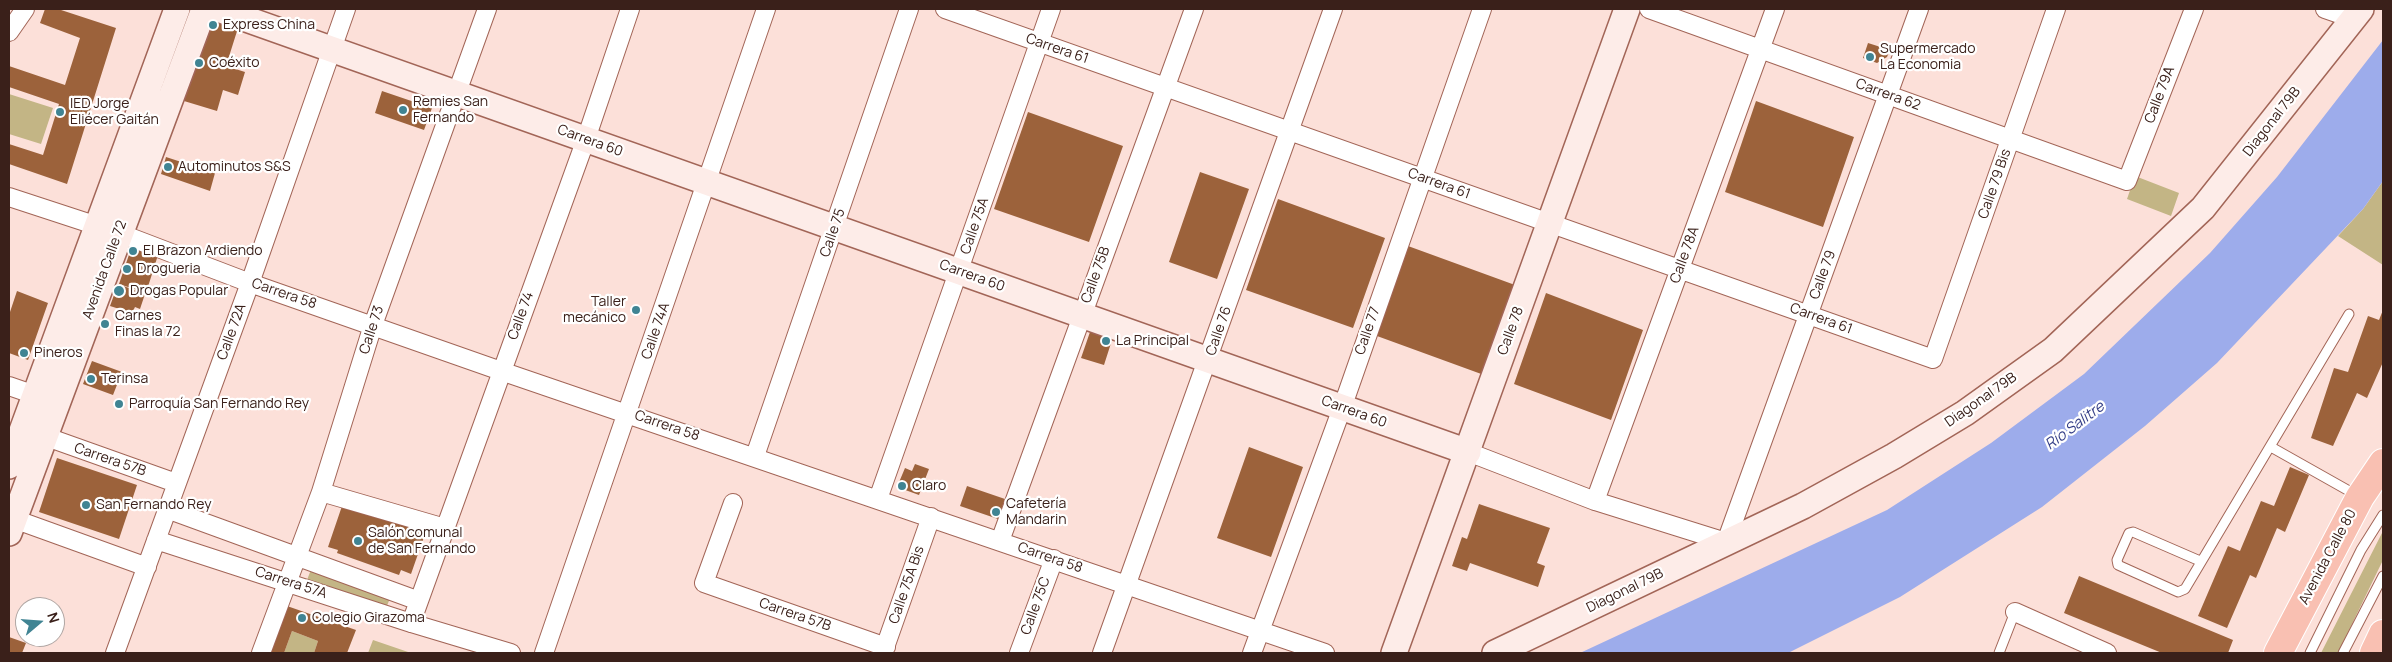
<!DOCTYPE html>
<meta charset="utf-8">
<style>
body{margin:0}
#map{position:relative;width:2392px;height:662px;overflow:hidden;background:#fce0d9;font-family:Manrope,sans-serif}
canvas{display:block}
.frame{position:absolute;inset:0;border:10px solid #3a201a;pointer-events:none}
.north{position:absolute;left:15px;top:597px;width:50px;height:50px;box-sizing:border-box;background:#fff;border:1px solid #b0a6a3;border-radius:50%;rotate:72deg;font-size:14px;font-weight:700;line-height:20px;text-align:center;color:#3a201a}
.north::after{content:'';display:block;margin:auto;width:18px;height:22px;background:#408493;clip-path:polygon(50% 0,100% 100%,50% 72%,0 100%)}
</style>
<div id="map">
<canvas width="2392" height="662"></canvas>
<div class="frame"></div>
<div class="north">N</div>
</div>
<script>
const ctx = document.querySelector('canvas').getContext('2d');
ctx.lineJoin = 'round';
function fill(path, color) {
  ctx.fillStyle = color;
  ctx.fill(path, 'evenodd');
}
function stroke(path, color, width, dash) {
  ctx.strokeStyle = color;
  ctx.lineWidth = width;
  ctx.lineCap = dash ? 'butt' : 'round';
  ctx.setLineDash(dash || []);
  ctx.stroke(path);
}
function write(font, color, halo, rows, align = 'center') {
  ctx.font = font + ' Manrope,sans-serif';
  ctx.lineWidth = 4.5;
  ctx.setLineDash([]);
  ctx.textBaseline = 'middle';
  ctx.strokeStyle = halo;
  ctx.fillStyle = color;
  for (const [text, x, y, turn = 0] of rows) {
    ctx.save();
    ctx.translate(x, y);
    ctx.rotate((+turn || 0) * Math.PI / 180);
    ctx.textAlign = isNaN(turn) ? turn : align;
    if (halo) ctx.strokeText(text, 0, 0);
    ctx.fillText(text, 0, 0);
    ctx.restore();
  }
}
const green = new Path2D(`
 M9,94l44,14 -12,36 -32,-10z
 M2135,176l44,17 -8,23 -44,-17z
 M2383,181v84l-45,-29 25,-27z
 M2383,531v29l-45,93h-17z
 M312,567l79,29 -5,12 -79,-28z
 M292,631l26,10 -4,12h-30z
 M373,640l38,13h-43z`);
const water = new Path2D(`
 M2383,40v141l-20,28 -146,154 -72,63 -103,81 -142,90 -112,56h-208l307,-143 104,-67 93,-69 126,-121 67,-76z`);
const building = new Path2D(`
 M45,9h13l58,19 -49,156 -58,-20v-20l34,11 16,-51 -50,-17v-21l56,19 15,-47 -40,-15z
 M210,19l28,9 -12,38 19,6 -7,23 -15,-5 -6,21 -33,-10z
 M1868,43l22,7 -3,7 -10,6 -14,-5z
 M382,91l50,17 -8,22 -49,-17z
 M1756,101l98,36 -31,90 -98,-35z
 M1028,112l95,34 -34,96 -95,-33z
 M166,157l49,16 -5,18 -49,-17z
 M1200,172l49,17 -32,90 -48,-17z
 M1278,199l107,39 -32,90 -107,-38z
 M132,246l26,9 -12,38 -27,-9z
 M1408,246l107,39 -31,90 -107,-39z
 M118,284l27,10 -5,15 -5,-2 -3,6 -22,-7z
 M17,291l31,12 -20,57 -19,-7v-38z
 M1546,293l97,37 -32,90 -97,-36z
 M2383,310v52l-16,36 -10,-5 -24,53 -22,-8 23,-70 14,4 20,-56 11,4z
 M1090,332l22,8 -8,25 -23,-7z
 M92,361l30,11 -9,23 -30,-11z
 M1249,447l54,20 -32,90 -54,-19z
 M57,458l80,27 -18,54 -80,-27z
 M915,464l14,5 -10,26 -22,-8 8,-19 7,3z
 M2290,467l19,8 -24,57 -8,-4 -21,50 -6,-3 -23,53 -29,-12 30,-70 12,5 21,-50 13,5z
 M967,486l38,13 -7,20 -38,-13z
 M1479,504l71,24 -13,35 8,3 -7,21 -68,-24 -3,8 -15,-5 10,-29 5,2z
 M342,506l72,20 -1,4 12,4 -14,40 -10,-4 -2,5 -62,-22 1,-3 -10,-3z
 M2079,576l154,64 -5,13h-66l-98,-40z
 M287,606l69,24 -9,23h-33l4,-12 -26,-10 -8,22h-14z
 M9,637l17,6 -4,10h-13z`);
const lane = new Path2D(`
 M2271,447l87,49
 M2200,561l-67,-29 -4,1 -12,27 1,5 60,27 7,-3 164,-275
 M1999,653l16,-41
 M2310,653l51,-103 22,-35
 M2343,653l40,-77`);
const street = new Path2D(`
 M945,9l988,350 123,-350
 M1649,9l478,172 67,-172
 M2325,9l29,10
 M9,32l16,-23
 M9,197l110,36 131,50 251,88 824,282
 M9,386l26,9
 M44,436l132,47
 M1468,452l127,49 131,41 193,-533
 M755,456l154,-447
 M321,492l124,36
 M878,499l173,-490
 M1595,501l180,-492
 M733,503l-29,80 182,64
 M167,509l252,92
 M14,519l133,48
 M156,540l255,83 100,30
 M1000,541l194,-532
 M2015,612l92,41
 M411,623l175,-484 44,-130
 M115,653l135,-370 96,-274
 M261,653l60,-161 52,-167 114,-316
 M544,653l222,-644
 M883,653l48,-136
 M1019,653l35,-94
 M1102,653l231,-644
 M1252,653l90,-245 140,-399`);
const secondary = new Path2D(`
 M218,9l1250,443
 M9,466l168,-457
 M9,533l195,-524
 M1394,653l233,-644
 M1495,653l308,-147 91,-50 71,-43 88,-63 150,-142 158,-199`);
const highway = new Path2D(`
 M2278,653l82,-156 23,-34
 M2374,653l9,-19`);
const markers = [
 [213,25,5,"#408493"],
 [1870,57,5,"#408493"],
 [199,63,5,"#408493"],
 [403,110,5,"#408493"],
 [60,112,5,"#408493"],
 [168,167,5,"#408493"],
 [133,251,5,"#408493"],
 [127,269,5,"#408493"],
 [119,291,6,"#408493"],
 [636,310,5,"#408493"],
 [105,324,5,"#408493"],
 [1106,341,5,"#408493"],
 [24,353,5,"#408493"],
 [91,379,5,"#408493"],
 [119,404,5,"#408493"],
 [902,486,5,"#408493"],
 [86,505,5,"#408493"],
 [996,512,5,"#408493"],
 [358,541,5,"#408493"],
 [302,618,5,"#408493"]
];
const poiNames = [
 ["Express China",223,25],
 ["Supermercado",1880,49],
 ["La Economia",1880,65],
 ["Coéxito",209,63],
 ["Remies San",413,102],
 ["Fernando",413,118],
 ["IED Jorge",70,104],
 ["Eliécer Gaitán",70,120],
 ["Autominutos S&S",178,167],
 ["El Brazon Ardiendo",143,251],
 ["Drogueria",137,269],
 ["Drogas Popular",130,291],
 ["Taller",626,302,"right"],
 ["mecánico",626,318,"right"],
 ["Carnes",115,316],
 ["Finas la 72",115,332],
 ["La Principal",1116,341],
 ["Pineros",34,353],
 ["Terinsa",101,379],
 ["Parroquía San Fernando Rey",129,404],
 ["Claro",912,486],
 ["Cafetería",1006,504],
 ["Mandarin",1006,520],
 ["San Fernando Rey",96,505],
 ["Salón comunal",368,533],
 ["de San Fernando",368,549],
 ["Colegio Girazoma",312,618]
];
const streetNames = [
 ["Carrera 61",1057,49,19],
 ["Carrera 62",1888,95,20],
 ["Calle 79A",2160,95,-69],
 ["Diagonal 79B",2272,122,-52],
 ["Carrera 60",590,141,20],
 ["Carrera 61",1439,184,20],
 ["Calle 79 Bis",1995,184,-71],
 ["Calle 75A",975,226,-71],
 ["Calle 75",833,233,-71],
 ["Calle 78A",1685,255,-70],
 ["Avenida Calle 72",105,270,-70],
 ["Calle 75B",1096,275,-70],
 ["Calle 79",1823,275,-70],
 ["Carrera 60",972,276,20],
 ["Carrera 58",284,294,19],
 ["Calle 74",521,316,-70],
 ["Carrera 61",1821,319,20],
 ["Calle 73",372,330,-72],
 ["Calle 74A",656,331,-71],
 ["Calle 76",1219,331,-71],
 ["Calle 77",1368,331,-71],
 ["Calle 78",1511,331,-70],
 ["Calle 72A",232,332,-70],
 ["Diagonal 79B",1981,400,-35],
 ["Carrera 60",1354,412,20],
 ["Carrera 58",667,426,19],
 ["Carrera 57B",110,460,19],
 ["Avenida Calle 80",2328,557,-62],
 ["Carrera 58",1050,558,19],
 ["Carrera 57A",291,583,18],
 ["Calle 75A Bis",907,585,-71],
 ["Diagonal 79B",1625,591,-26],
 ["Calle 75C",1036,606,-70],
 ["Carrera 57B",795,615,19]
];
const waterNames = [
 ["Río Salitre",2075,426,-37]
];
fill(green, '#c3b585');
fill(water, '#9daceb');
fill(building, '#9c623b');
stroke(lane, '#a26557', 11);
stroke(street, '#a26557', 20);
stroke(secondary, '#a26557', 28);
stroke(highway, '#fff', 30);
stroke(lane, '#fff', 9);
stroke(street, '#fff', 18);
stroke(secondary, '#fdece8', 25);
stroke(highway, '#f9c0b2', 28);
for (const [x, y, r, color] of markers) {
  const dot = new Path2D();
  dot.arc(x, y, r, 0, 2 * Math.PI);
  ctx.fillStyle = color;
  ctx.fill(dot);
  stroke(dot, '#fff', 2);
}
write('14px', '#3a201a', '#fff', poiNames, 'left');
write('14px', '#3a201a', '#fff', streetNames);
write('italic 15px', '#343e87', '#fff', waterNames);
</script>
